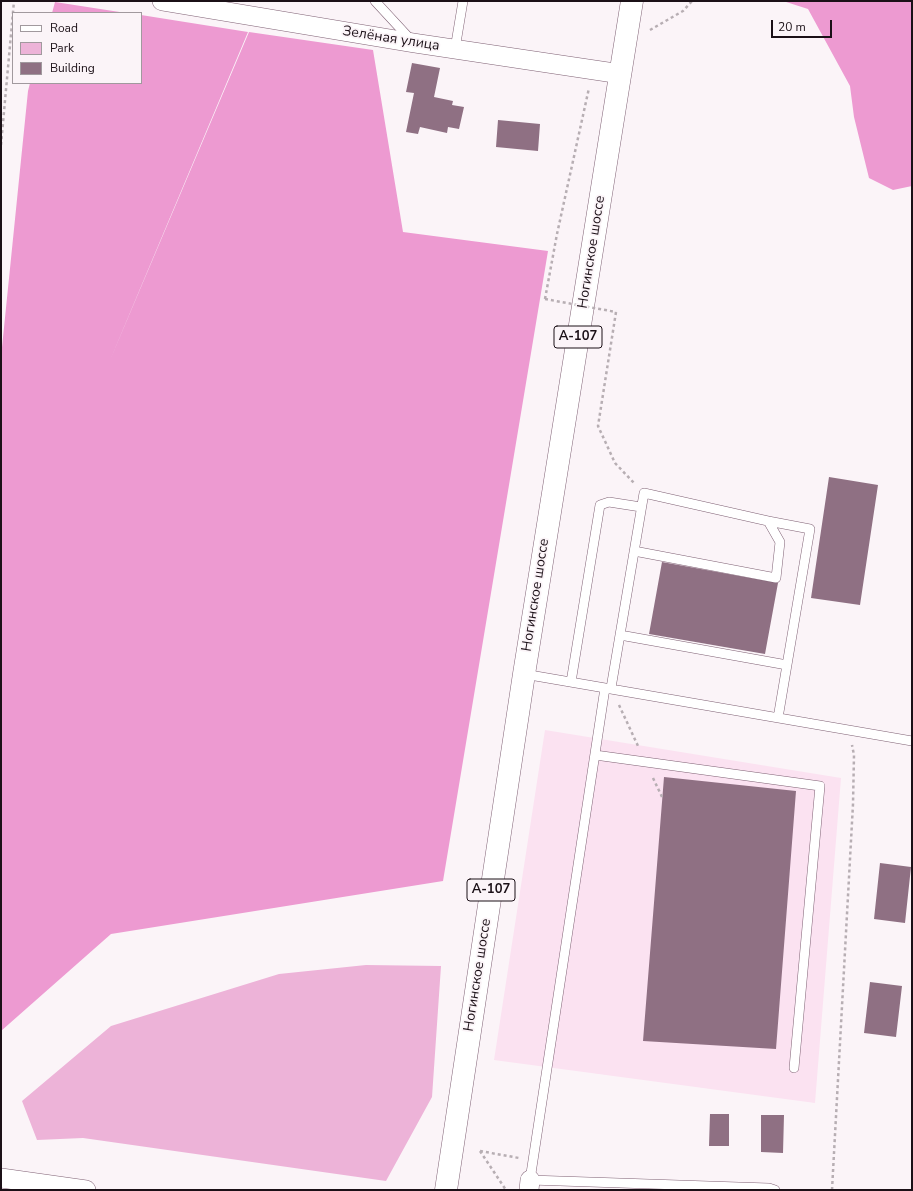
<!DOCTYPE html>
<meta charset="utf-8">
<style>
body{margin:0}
#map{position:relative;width:913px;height:1191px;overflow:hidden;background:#fbf4f8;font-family:"Nunito Sans",sans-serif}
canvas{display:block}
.frame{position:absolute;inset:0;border:2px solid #1b1017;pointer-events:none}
.legend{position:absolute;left:12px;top:12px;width:130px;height:72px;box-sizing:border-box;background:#fbf4f8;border:1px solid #a1999e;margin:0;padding:5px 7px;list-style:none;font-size:12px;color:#1b1017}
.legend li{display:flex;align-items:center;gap:8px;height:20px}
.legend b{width:20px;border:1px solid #a1999e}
.scale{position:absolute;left:771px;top:20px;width:61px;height:18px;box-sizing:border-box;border:2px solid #1b1017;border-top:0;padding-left:5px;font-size:12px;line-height:14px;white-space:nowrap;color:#1b1017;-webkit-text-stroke:3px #fbf4f8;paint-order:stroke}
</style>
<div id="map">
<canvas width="913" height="1191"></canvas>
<div class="frame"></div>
<ul class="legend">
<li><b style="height:5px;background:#fff"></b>Road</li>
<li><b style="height:11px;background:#edb3d8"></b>Park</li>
<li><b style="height:11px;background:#8f7083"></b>Building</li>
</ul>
<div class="scale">20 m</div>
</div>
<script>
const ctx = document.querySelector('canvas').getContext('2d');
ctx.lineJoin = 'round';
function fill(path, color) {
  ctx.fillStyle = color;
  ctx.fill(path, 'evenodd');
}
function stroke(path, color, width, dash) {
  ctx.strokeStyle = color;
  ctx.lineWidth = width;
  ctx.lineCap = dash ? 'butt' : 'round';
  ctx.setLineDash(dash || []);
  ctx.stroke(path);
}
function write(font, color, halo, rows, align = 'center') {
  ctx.font = font + ' "Nunito Sans",sans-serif';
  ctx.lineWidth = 3.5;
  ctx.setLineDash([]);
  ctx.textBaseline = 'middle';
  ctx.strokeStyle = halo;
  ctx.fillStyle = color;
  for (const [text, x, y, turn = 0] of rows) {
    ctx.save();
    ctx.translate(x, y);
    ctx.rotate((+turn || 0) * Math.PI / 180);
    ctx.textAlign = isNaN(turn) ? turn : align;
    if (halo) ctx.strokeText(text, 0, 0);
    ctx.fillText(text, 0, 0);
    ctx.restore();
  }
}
const built = new Path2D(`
 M545,730l296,48 -26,325 -321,-43z`);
const green = new Path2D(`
 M366,965l75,1 -9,131 -46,84 -303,-43 -46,2 -15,-39 89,-75 168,-52z`);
const forest = new Path2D(`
 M783,1h129v185l-19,4 -24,-12 -15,-61 -4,-31 -42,-77z
 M55,2l71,11h-74z
 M141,15l107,17 -140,333 141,-333 124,18 30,182 145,19 -105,630 -332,53 -110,97v-674l27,-266 2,-8h111z`);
const building = new Path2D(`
 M412,63l28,5 -6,29 19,4 -1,4 12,2 -5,22 -11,-2 -1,6 -27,-6 -2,7 -12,-2 8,-39 -8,-1z
 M498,120l42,4 -2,27 -42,-4z
 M829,477l49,8 -18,120 -49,-7z
 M662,562l116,21 -13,71 -116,-20z
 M664,777l132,14 -20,258 -133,-8z
 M880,863l31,4 -6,56 -31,-4z
 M870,982l32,4 -6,51 -32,-4z
 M710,1114h19v32h-20z
 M761,1115h23l-1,38 -22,-1z`);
const path = new Path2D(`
 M650,30l33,-19 9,-10
 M1,145l13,-144
 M545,299l12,-65 32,-146
 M616,312l-18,114 17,37 19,20
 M619,705l19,41
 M653,778l10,21
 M480,1151l39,7
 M480,1151l26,39
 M832,1190l21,-386 1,-49 -2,-10`);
const lane = new Path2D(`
 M375,1l36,39
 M455,49l8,-48
 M768,521l42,8 -32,189
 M620,635l167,30
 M524,674l388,67
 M571,682l29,-177 9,-3 32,5
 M605,688l-75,492 239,8 6,2
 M611,688l33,-195 124,28 12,21 -4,36 -142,-27
 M595,755l225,31 -26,282`);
const street = new Path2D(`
 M162,1l252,42 207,31
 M1,1178l85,12
 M529,1190l1,-10`);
const highway = new Path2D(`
 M446,1190l78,-516 108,-673`);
const pathBridge = new Path2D(`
 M545,299l71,13`);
const shields = [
 [578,337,48],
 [491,890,48]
];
const shieldNames = [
 ["А-107",578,337],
 ["А-107",491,890]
];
const streetNames = [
 ["Зелёная улица",391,39,9],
 ["Ногинское шоссе",592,252,-81],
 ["Ногинское шоссе",536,595,-81],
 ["Ногинское шоссе",478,975,-81]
];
fill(built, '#fbe2f1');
fill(green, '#edb3d8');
fill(forest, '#ed9ad1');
fill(building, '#8f7083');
stroke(lane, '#7f6174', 10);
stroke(street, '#7f6174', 20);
stroke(highway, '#7f6174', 23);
stroke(path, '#b7aeb3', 2.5, [3, 3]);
stroke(lane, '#fff', 9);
stroke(street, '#fff', 19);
stroke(highway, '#fff', 22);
stroke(pathBridge, '#b7aeb3', 2.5, [3, 3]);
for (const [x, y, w] of shields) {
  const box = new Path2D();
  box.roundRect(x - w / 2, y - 11, w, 22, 3);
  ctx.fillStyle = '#fbf4f8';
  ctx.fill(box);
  stroke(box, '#1b1017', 1);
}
write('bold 13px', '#1b1017', null, shieldNames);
write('14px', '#1b1017', '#fbf4f8', streetNames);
</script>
